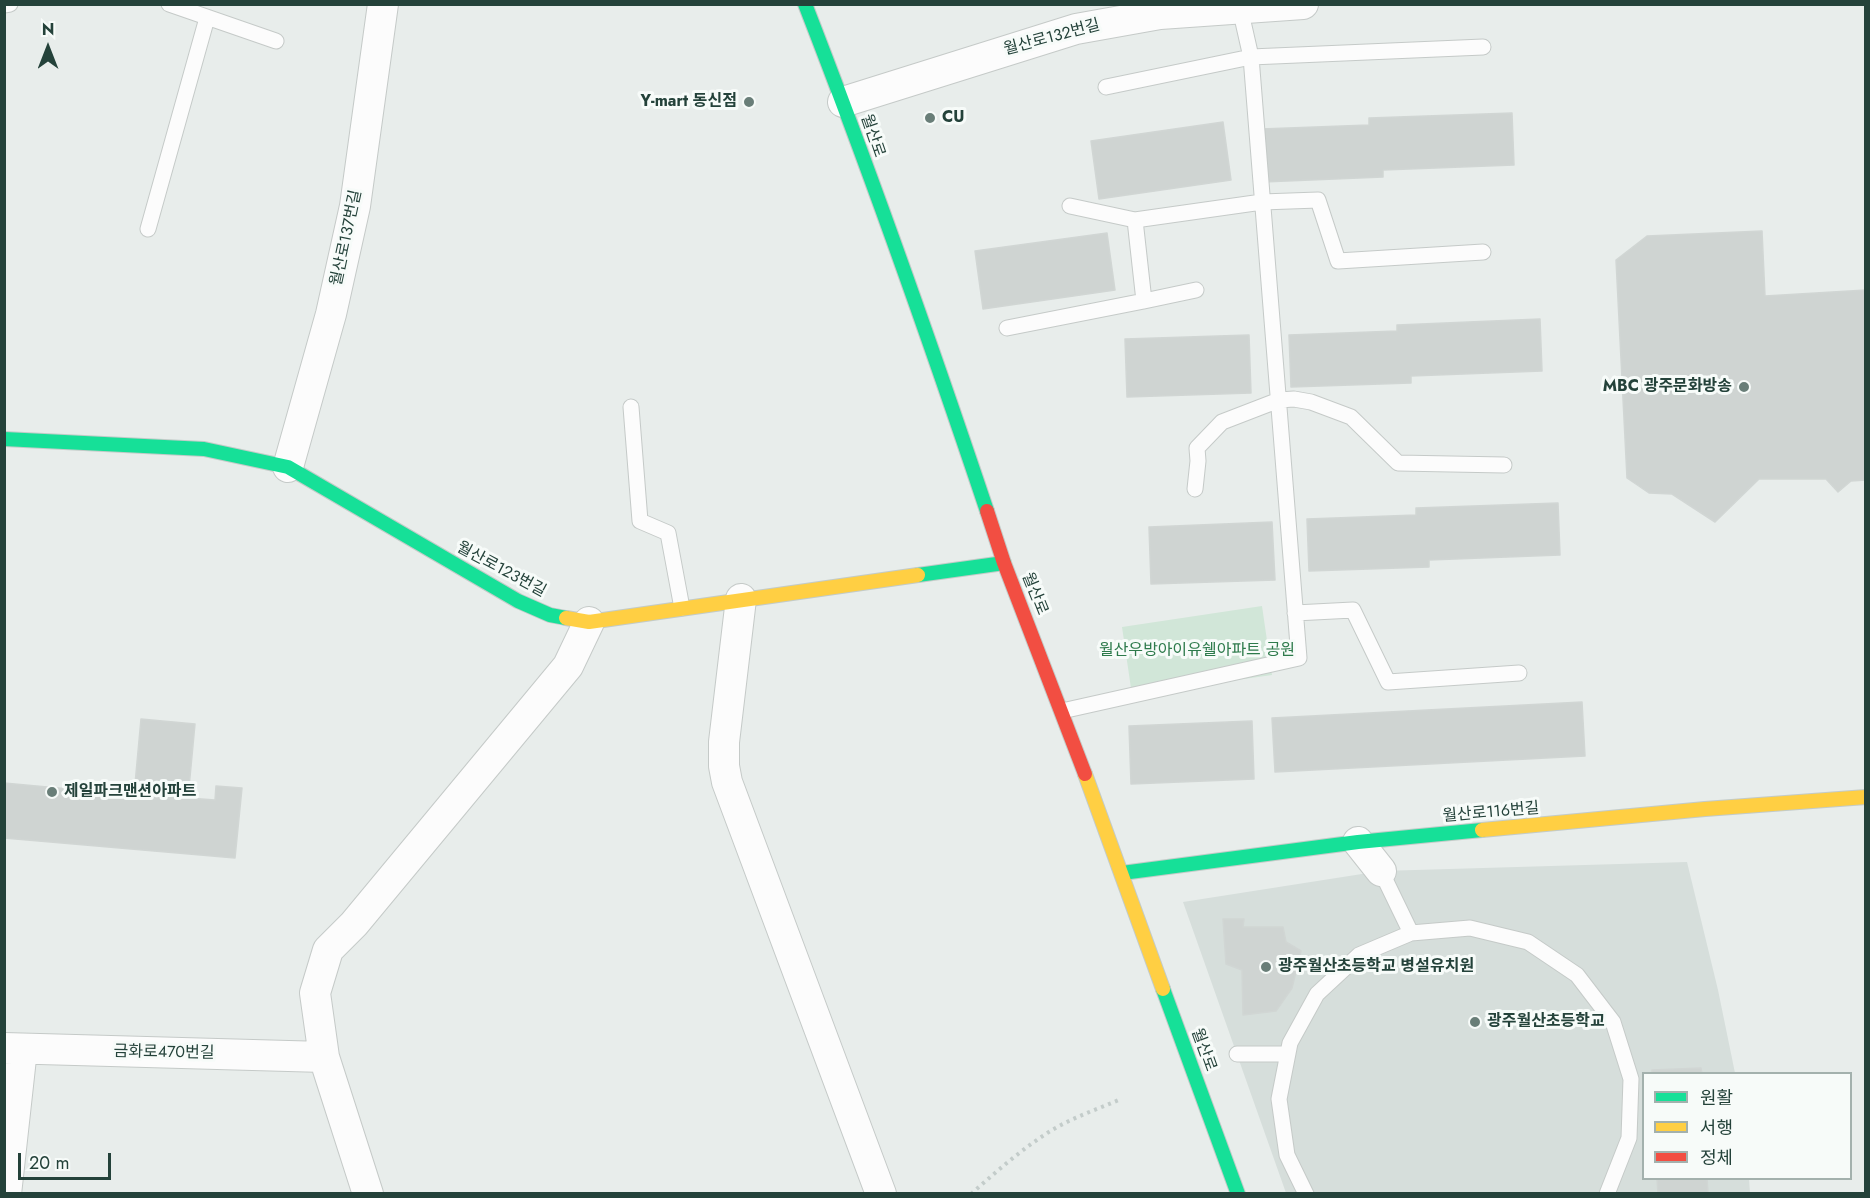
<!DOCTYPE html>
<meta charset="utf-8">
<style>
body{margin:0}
#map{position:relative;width:1870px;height:1198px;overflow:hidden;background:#e8edeb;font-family:Jost,"Noto Sans KR",sans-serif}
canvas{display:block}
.frame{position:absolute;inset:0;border:6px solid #24423a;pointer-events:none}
.legend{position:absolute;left:1642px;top:1072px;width:210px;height:108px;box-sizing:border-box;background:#f7fbf9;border:2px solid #a3b1ad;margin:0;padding:8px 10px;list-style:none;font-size:18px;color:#24423a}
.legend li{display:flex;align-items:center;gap:12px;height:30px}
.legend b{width:30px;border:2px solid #a3b1ad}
.north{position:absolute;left:18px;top:18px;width:60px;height:60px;-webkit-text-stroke:4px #f7fbf9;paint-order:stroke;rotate:0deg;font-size:16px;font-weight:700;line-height:24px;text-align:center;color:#24423a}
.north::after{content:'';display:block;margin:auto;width:21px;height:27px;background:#24423a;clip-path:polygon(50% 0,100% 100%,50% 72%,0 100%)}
.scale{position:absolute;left:18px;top:1153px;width:93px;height:27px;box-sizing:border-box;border:3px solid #24423a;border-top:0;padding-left:8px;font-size:18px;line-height:21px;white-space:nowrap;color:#24423a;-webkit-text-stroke:4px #f7fbf9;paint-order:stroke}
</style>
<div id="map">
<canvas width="1870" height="1198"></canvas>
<div class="frame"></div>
<ul class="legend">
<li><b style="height:8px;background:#16e098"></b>원활</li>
<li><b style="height:8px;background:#ffcf43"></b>서행</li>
<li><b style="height:8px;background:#f24e42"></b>정체</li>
</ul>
<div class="north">N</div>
<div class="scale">20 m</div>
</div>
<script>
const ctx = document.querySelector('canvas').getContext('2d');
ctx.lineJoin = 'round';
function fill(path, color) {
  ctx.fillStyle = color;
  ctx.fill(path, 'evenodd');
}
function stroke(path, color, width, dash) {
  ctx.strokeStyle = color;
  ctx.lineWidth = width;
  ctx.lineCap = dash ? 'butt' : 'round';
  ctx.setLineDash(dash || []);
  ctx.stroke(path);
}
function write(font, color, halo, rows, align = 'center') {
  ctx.font = font + ' Jost,"Noto Sans KR",sans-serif';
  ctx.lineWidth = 6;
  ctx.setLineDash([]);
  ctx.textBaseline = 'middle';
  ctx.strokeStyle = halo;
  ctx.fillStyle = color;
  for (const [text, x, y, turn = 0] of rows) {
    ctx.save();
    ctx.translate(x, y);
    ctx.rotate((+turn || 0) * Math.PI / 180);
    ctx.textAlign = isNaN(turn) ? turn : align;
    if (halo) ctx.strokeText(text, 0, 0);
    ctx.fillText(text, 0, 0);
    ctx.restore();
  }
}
const built = new Path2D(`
 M1687,862l31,128 17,83 -91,1v104l105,1 1,14h-464l-103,-291 198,-31z`);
const green = new Path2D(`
 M1262,606l10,69 -140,20 -10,-68z`);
const building = new Path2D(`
 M1512,113l2,52 -131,5v7l-120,5 -2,-53 108,-4v-7z
 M1223,122l8,58 -132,19 -8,-58z
 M1762,231l3,65 101,-6v190l-15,1 -13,11 -12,-13h-67l-44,43 -43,-28 -23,-1 -22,-15 -11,-218 31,-24z
 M1107,233l8,57 -132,19 -8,-58z
 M1540,319l2,52 -131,5v7l-120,4 -2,-52 108,-4v-6z
 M1249,335l2,58 -124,4 -2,-58z
 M1558,503l2,52 -131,5v7l-120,4 -2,-52 109,-4v-7z
 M1272,522l3,58 -124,4 -2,-57z
 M1582,702l3,54 -310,16 -3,-54z
 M141,719l54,5 -7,74 27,2 1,-14 26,2 -7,70 -231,-20v-55l130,12z
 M1252,721l2,58 -123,5 -2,-58z
 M1223,919h21l-1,8h40l3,15 15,9 -9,37 -16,23 -33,4 -1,-45 -16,-6z
 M1701,1068l1,6h-50v-4z
 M1657,1178h50l1,16h-50z`);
const path = new Path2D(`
 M971,1194c26,-23 52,-46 81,-64 22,-13 46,-21 69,-31`);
const lane = new Path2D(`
 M169,4l107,37
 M4,5l6,-1
 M1106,87l145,-30 232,-10
 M1070,206l65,14 127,-18 56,-2 20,61 145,-9
 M1135,220l9,81 52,-11
 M148,229l59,-211
 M1007,328l137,-27
 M631,407l9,114 28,12 14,75
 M1195,489l3,-28 -1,-13 25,-26 57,-22 15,-1 17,3 40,15 47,46 106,2
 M1295,613l58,-3 35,72 131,-9
 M1062,711l237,-53 -48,-601 -12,-53
 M1381,871l30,62
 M1237,1054h50
 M1306,1194l-19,-39 -8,-56 11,-56 27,-49 42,-39 52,-22 59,-5 58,14 49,33 36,47 18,57 -2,59 -22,56`);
const street = new Path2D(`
 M843,102l233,-73 84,-15 143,-10
 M288,467l43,-153 24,-108 28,-202
 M741,599l-17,143v24l3,16 154,412
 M1358,842l23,29
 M4,1048l320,9
 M6,1194l16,-145
 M368,1194l-44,-137 -9,-64 13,-43 26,-26 214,-258 21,-44`);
const fast = new Path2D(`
 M805,4c65,167 125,337 182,507
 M4,439l200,10 84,18 230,134 32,14 16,3
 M918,575l86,-12
 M1122,873l236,-31 124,-12
 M1163,989l75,205`);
const slow = new Path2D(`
 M566,618l23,4 329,-47
 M1085,774l78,215
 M1482,830l223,-21 161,-12`);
const jam = new Path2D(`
 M987,511l17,52 81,211`);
const markers = [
 [749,102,6,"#697e78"],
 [930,118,6,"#697e78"],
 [1744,387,6,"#697e78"],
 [52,792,6,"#697e78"],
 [1266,967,6,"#697e78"],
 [1475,1022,6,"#697e78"]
];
const streetNames = [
 ["월산로132번길",1052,38,-15],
 ["월산로",872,136,71],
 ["월산로137번길",347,238,-78],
 ["월산로123번길",501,570,28],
 ["월산로",1034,594,68],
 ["월산로116번길",1491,813,-5],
 ["월산로",1203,1050,70],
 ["금화로470번길",164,1053,1]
];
const poiNames = [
 ["Y-mart 동신점",737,102,"right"],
 ["CU",942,118],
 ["MBC 광주문화방송",1732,387,"right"],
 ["제일파크맨션아파트",64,792],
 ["광주월산초등학교 병설유치원",1278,967],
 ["광주월산초등학교",1487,1022]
];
const parkNames = [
 ["월산우방아이유쉘아파트 공원",1197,651]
];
fill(built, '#d6dedb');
fill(green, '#d1e6d8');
fill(building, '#cfd4d2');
stroke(building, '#d1d6d4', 1.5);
stroke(lane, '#c5cac8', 17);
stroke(street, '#c5cac8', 32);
stroke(fast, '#c3cbc8', 16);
stroke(slow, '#c3cbc8', 16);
stroke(jam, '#c3cbc8', 16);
stroke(path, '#c3ccca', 4, [3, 4.5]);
stroke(lane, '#fcfcfc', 15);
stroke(street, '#fcfcfc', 30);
stroke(fast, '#16e098', 14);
stroke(slow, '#ffcf43', 14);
stroke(jam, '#f24e42', 14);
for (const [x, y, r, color] of markers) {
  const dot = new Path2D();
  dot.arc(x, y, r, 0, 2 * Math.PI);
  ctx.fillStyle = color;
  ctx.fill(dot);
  stroke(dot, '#f7fbf9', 2);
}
write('16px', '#24423a', '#f7fbf9', streetNames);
write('bold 16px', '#24423a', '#f7fbf9', poiNames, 'left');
write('16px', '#2d7a4b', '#f7fbf9', parkNames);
</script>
